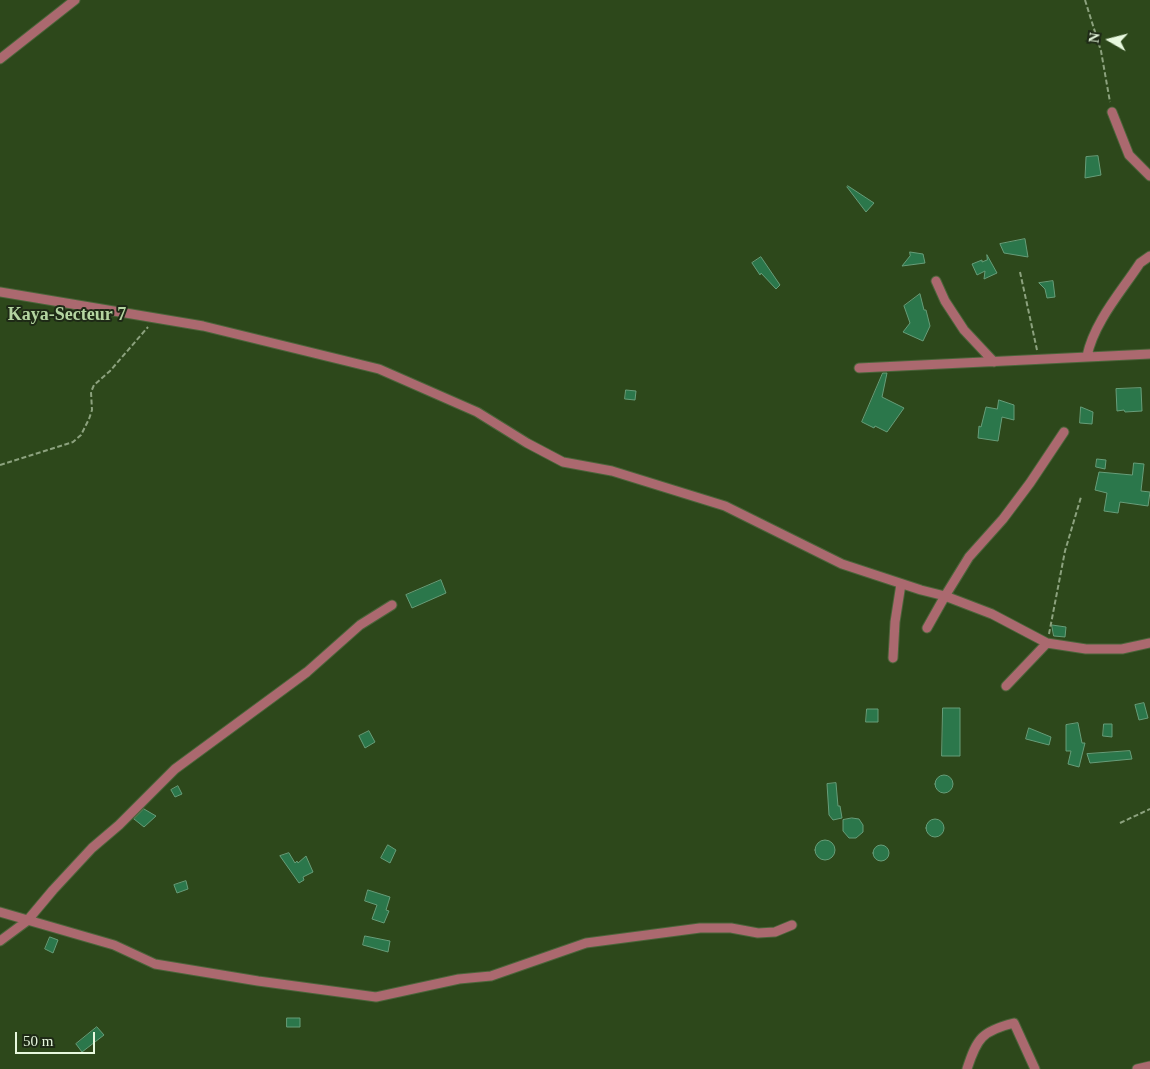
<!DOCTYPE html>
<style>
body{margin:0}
#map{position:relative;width:1150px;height:1069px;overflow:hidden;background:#2d481b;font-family:"Times New Roman",serif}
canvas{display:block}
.north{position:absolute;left:1085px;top:15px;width:50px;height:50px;-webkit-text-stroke:4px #1e2a16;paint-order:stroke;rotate:278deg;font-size:14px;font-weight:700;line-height:20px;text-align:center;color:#e7f8de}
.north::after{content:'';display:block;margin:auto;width:18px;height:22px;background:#e7f8de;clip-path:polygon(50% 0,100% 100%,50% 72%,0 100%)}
.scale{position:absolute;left:15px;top:1032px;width:80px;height:22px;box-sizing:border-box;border:2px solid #e7f8de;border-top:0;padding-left:6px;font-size:15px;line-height:18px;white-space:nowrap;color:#e7f8de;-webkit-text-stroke:4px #1e2a16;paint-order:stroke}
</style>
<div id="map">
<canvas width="1150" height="1069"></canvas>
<div class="north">N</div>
<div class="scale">50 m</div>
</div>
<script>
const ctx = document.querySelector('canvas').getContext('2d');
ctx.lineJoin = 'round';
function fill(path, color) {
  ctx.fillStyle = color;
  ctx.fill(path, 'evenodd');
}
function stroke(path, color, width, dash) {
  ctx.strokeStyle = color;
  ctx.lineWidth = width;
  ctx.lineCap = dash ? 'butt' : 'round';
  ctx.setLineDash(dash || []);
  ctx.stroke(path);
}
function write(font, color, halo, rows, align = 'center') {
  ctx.font = font + ' "Times New Roman",serif';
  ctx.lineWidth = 4;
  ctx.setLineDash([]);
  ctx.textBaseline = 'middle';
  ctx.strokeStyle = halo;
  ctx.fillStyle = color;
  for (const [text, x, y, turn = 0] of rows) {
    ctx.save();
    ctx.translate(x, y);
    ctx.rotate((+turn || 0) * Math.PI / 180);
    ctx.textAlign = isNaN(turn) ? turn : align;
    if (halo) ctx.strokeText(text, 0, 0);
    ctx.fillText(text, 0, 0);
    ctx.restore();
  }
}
const building = new Path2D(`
 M1098,156l3,19 -16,3 1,-21z
 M848,186l26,17 -8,9 -19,-25z
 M1025,239l3,18 -24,-4 -4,-9z
 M910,252l13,2 2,9 -23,3 8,-10z
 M987,255l10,18 -13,6 1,-8 -8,4 -5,-11 10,-4v2l5,-2z
 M761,257l19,28 -4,4 -15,-16 -1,2 -8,-12z
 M1053,281l2,16 -8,1 -2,-9 -6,-6z
 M920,294l4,16h2l4,16 -7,15 -20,-9 7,-9 -6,-17z
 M883,373h4l-5,24 22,11 -17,24 -12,-6 -1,2 -12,-6z
 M1141,388l1,23 -17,1 -1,-2 -7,1 -1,-22z
 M626,390l10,1 -1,9 -10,-1z
 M999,400l15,5v15l-12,-3 -4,24 -20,-3 1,-12 2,1 5,-20 11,2z
 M1081,407l12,5 -1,12 -12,-1z
 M1097,459l9,1 -1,9 -9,-2z
 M1134,463l10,1 -3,27 9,1 -2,14 -28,-4 -2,11 -14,-2 3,-18 -12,-3 4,-18 33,3z
 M441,580l5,13 -34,15 -6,-13z
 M1052,625l14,2 -1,10 -11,-1z
 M1144,703l4,15 -9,2 -4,-15z
 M943,708h17v48h-18z
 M867,709h11v13h-12z
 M1078,723l4,20h3l-6,24 -11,-3 3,-13h-5v-26z
 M1104,724h8v13l-9,-1z
 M1029,728l22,9 -2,8 -23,-6z
 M369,731l6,11 -10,6 -6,-12z
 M1130,751l2,8 -42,4 -3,-9z
 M935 784a9 9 0 1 1 18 0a9 9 0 1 1-18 0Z
 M836,783l2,23h2l2,12 -9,2 -4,-5 -2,-31z
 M178,786l4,8 -7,3 -4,-7z
 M144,809l12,7 -12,11 -10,-8z
 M852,818l7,1 4,6v7l-7,6h-7l-6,-7v-11z
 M926 828a9 9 0 1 1 18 0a9 9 0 1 1-18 0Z
 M815 850a10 10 0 1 1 20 0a10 10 0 1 1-20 0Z
 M873 853a8 8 0 1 1 16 0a8 8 0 1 1-16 0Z
 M388,845l8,5 -6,13 -9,-5z
 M289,853l6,10 2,-2 1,2 8,-7 7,16 -10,5 1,3 -5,3 -19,-27z
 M186,881l2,8 -11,4 -3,-8z
 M368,890l22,7 -4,13 3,1 -5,12 -12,-4 5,-14 -12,-4z
 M365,936l25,5 -2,11 -25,-7z
 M50,937l8,3 -5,13 -8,-4z
 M287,1018h13v9h-13z
 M97,1027l7,8 -22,17 -6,-8z`);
const path = new Path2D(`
 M1085,0l16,51 9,51
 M1020,272l17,78
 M0,465l73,-23 8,-7 8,-16 3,-9 -1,-18 3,-7 16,-14 38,-44
 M1049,634l16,-83 16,-54
 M1120,823l30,-14`);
const street = new Path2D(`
 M0,59l75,-59
 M1112,112l17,43 21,21
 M936,281l9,20 19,29 30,32
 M0,292l203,34 176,43 98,43 50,31 36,19 49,9 113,35 117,58 79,26 24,6 47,18 55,29 39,6h36l28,-6
 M1087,356c7,-34 34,-64 53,-93l10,-7
 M859,368l291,-14
 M927,628l18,-32 24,-39 34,-38 27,-36 34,-51
 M893,658l2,-36 6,-38
 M1006,686l41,-43
 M0,912l114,33 41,19 103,17 118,16 83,-18 32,-3 95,-33 114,-15h31l27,5 17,-1 17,-7
 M0,941l27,-20 26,-31 39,-42 27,-23 56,-56 132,-97 53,-47 32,-20
 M967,1069c10,-31 15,-38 47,-46l21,46
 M1137,1069l13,-3`);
const neighbourhoodNames = [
 ["Kaya-Secteur 7",67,315]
];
fill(building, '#2b774b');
stroke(building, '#679d79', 1);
stroke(street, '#4b643a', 11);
stroke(path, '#8ca27e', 2, [5, 2.5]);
stroke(street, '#ab696f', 9);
write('bold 18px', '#b4d5a1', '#1e2a16', neighbourhoodNames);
</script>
